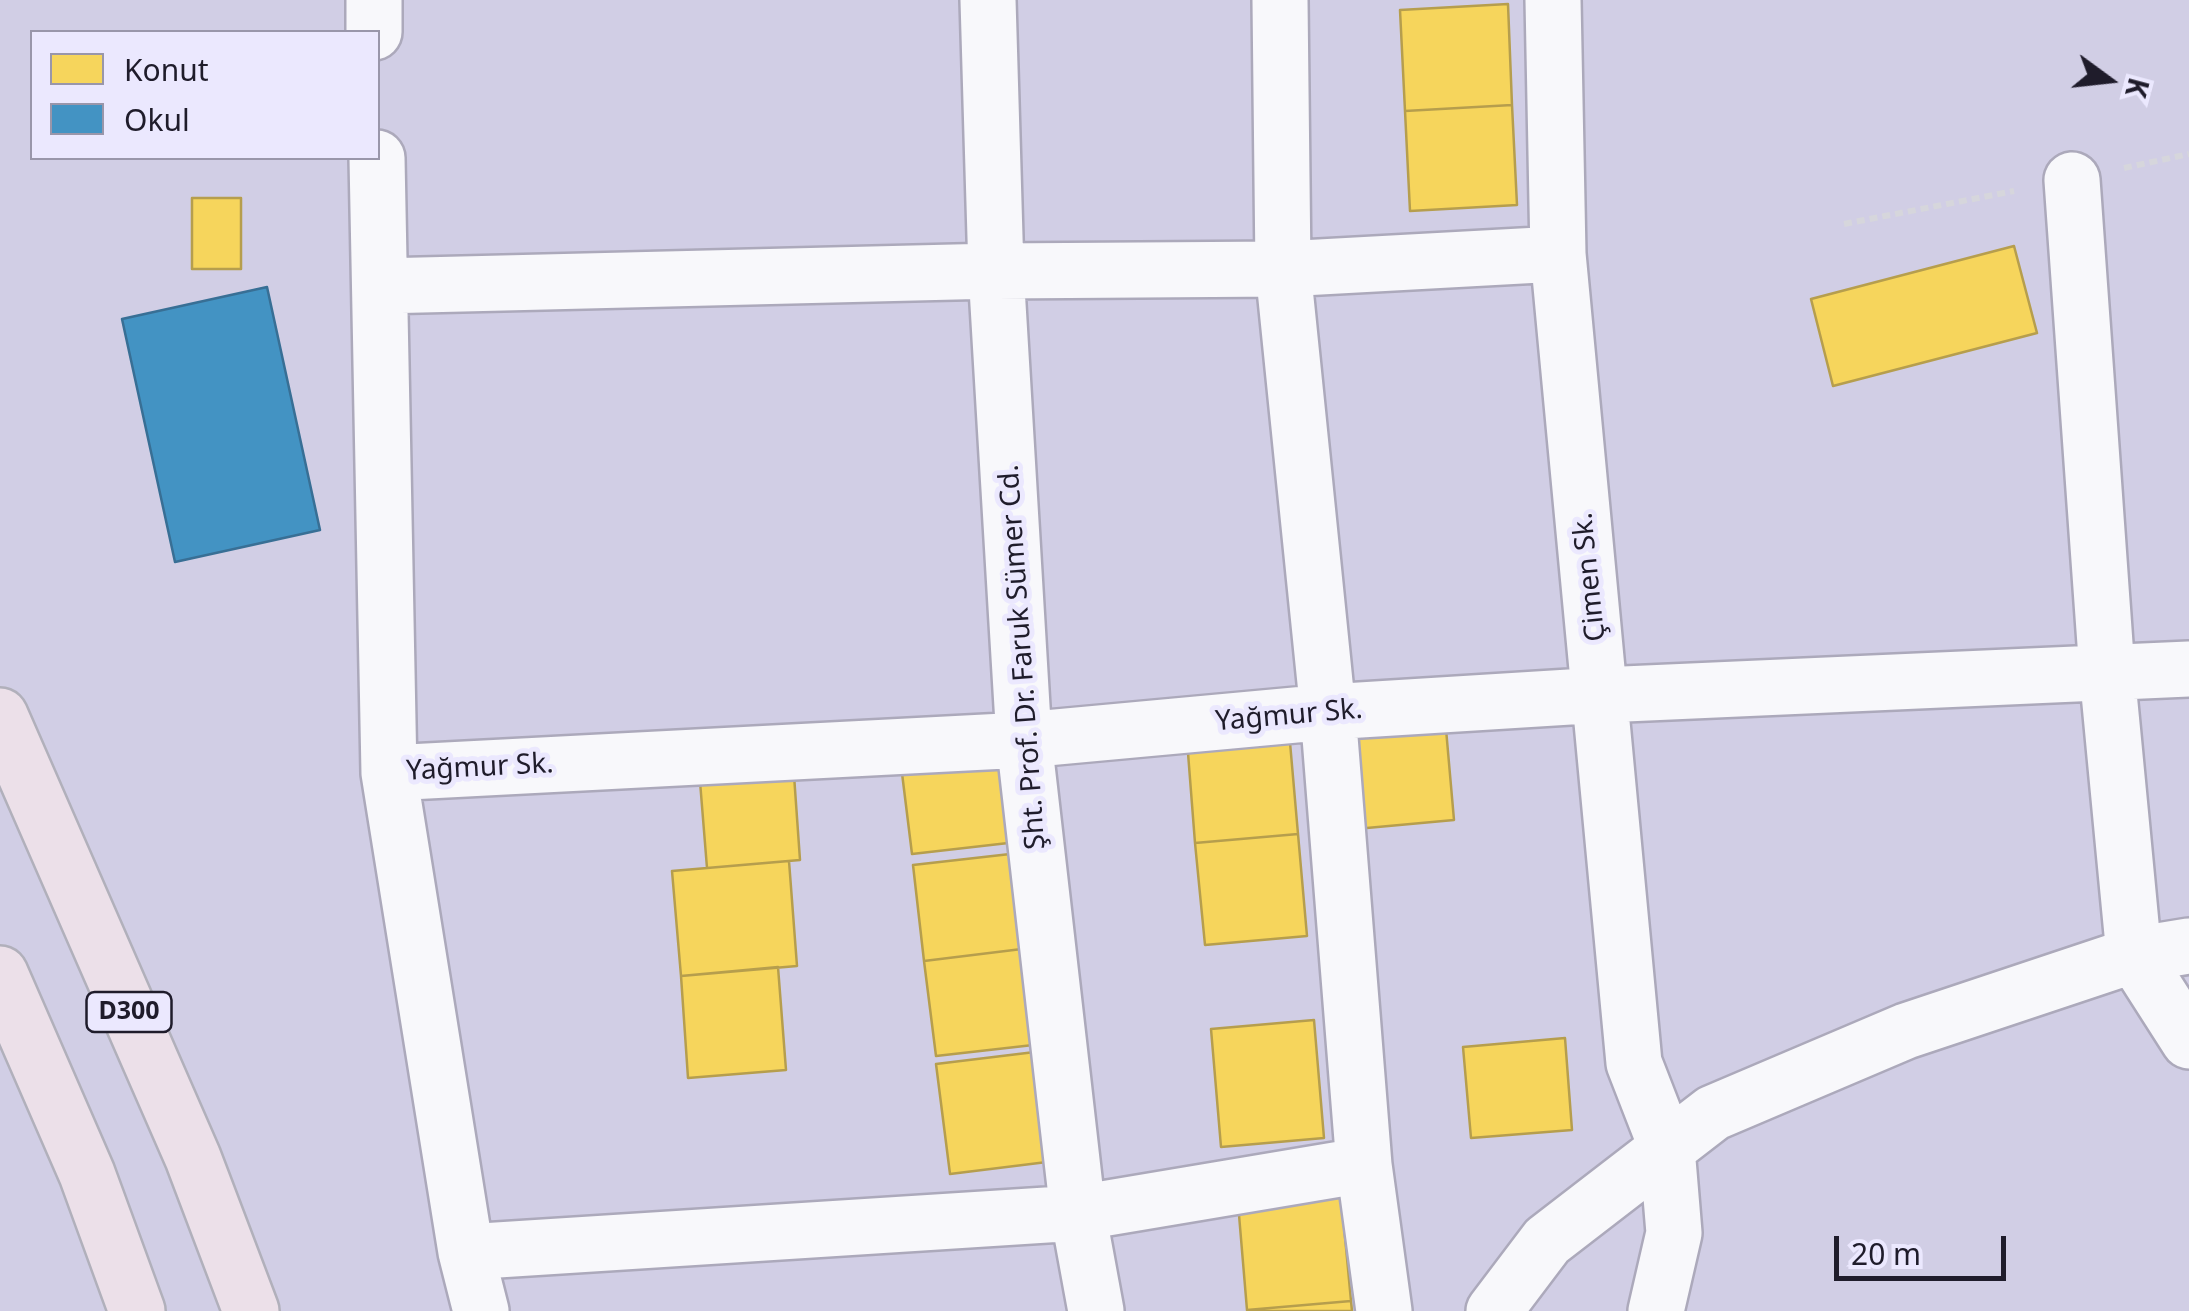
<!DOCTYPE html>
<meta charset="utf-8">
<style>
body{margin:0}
#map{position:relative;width:2189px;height:1311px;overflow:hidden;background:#d1cee5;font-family:"Noto Sans",sans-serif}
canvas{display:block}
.legend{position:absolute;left:30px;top:30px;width:350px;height:130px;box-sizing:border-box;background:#ebe8fe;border:2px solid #9996aa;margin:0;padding:12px 18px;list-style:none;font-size:30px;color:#1f1c2b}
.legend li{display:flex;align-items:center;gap:20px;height:50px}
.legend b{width:50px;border:2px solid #9996aa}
.north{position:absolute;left:2059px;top:30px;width:100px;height:100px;-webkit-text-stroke:8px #ebe8fe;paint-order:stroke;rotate:105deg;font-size:28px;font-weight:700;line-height:40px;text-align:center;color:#1f1c2b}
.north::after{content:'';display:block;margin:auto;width:35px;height:45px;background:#1f1c2b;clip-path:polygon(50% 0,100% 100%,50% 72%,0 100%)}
.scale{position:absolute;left:1834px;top:1236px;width:172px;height:45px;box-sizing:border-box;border:5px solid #1f1c2b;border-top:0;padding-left:12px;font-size:30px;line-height:35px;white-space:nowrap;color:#1f1c2b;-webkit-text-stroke:8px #ebe8fe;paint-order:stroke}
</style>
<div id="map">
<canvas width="2189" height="1311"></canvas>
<ul class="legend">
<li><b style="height:28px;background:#f6d55c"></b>Konut</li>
<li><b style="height:28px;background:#4393c3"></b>Okul</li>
</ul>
<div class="north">K</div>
<div class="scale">20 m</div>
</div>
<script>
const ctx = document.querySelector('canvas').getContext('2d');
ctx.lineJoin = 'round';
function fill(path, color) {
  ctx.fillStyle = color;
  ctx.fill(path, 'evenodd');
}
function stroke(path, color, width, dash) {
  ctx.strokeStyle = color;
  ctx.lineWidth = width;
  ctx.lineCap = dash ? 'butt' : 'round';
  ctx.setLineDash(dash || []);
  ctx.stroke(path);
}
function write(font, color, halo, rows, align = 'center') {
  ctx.font = font + ' "Noto Sans",sans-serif';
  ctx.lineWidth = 10;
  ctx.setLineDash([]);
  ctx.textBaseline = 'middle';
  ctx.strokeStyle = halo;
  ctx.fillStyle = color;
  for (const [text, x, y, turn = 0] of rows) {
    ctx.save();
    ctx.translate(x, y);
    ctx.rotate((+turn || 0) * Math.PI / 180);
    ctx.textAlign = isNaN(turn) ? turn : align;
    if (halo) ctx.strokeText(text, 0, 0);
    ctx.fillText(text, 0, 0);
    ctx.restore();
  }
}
const homes = new Path2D(`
 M1508,4l4,101 -107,6 -5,-101z
 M1512,105l5,100 -107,6 -5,-100z
 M192,198h49v71h-49z
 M2014,246l23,87 -204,53 -22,-87z
 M1446,729l8,91 -109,10 -7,-91z
 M1289,731l9,103 -103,9 -8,-103z
 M1006,752l11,90 -105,12 -11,-89z
 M793,761l7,99 -93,8 -8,-99z
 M1298,834l9,102 -102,9 -10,-102z
 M1019,853l11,95 -106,13 -11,-96z
 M789,861l8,105 -116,10 -9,-105z
 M1030,948l12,96 -106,12 -12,-95z
 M778,967l8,103 -98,8 -7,-102z
 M1314,1020l10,118 -103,9 -10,-118z
 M1565,1038l7,92 -101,8 -8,-91z
 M1043,1051l12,110 -105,13 -14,-110z
 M1340,1183l11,118 -104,9 -10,-119z
 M1351,1301l1,10h-104l-1,-1z`);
const schools = new Path2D(`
 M267,287l53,243 -145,32 -53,-243z`);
const path = new Path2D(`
 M2124,168l65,-14
 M1844,224l170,-33`);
const minor = new Path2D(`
 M374,0v32
 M988,0l8,271 28,469 54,473 18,98
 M1280,0l3,269 45,443 36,453 20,146
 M1553,0l5,254 76,809 33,85 7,85 -18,78
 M377,158l12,615 77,479 15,59
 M2072,180l35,492 27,283 55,86
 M380,286l616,-15 287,-2 275,-15
 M389,773l635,-33 304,-28 274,-17 587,-26
 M466,1252l612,-39 286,-48
 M1494,1311l53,-70 166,-128 193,-82 228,-76 55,-9`);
const highway = new Path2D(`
 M0,716l193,442 58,153
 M0,974l87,200 50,137`);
const shields = [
 [129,1012,85]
];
const shieldNames = [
 ["D300",129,1012]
];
const streetNames = [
 ["Çimen Sk.",1590,577,-96],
 ["Şht. Prof. Dr. Faruk Sümer Cd.",1023,657,-94],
 ["Yağmur Sk.",1289,716,-5],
 ["Yağmur Sk.",480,768,-3]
];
fill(homes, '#f6d55c');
stroke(homes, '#b69e4d', 2.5);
fill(schools, '#4393c3');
stroke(schools, '#386f95', 2.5);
stroke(minor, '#aca9bb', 60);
stroke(highway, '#b1b0bb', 60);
stroke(path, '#d6d6dc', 6, [8, 5]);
stroke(minor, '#f8f8fb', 55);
stroke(highway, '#ece0e9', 55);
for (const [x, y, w] of shields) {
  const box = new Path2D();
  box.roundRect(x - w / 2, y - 20, w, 40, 8);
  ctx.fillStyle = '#ebe8fe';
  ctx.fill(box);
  stroke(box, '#1f1c2b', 2.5);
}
write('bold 25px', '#1f1c2b', null, shieldNames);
write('28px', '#1f1c2b', '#ebe8fe', streetNames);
</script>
